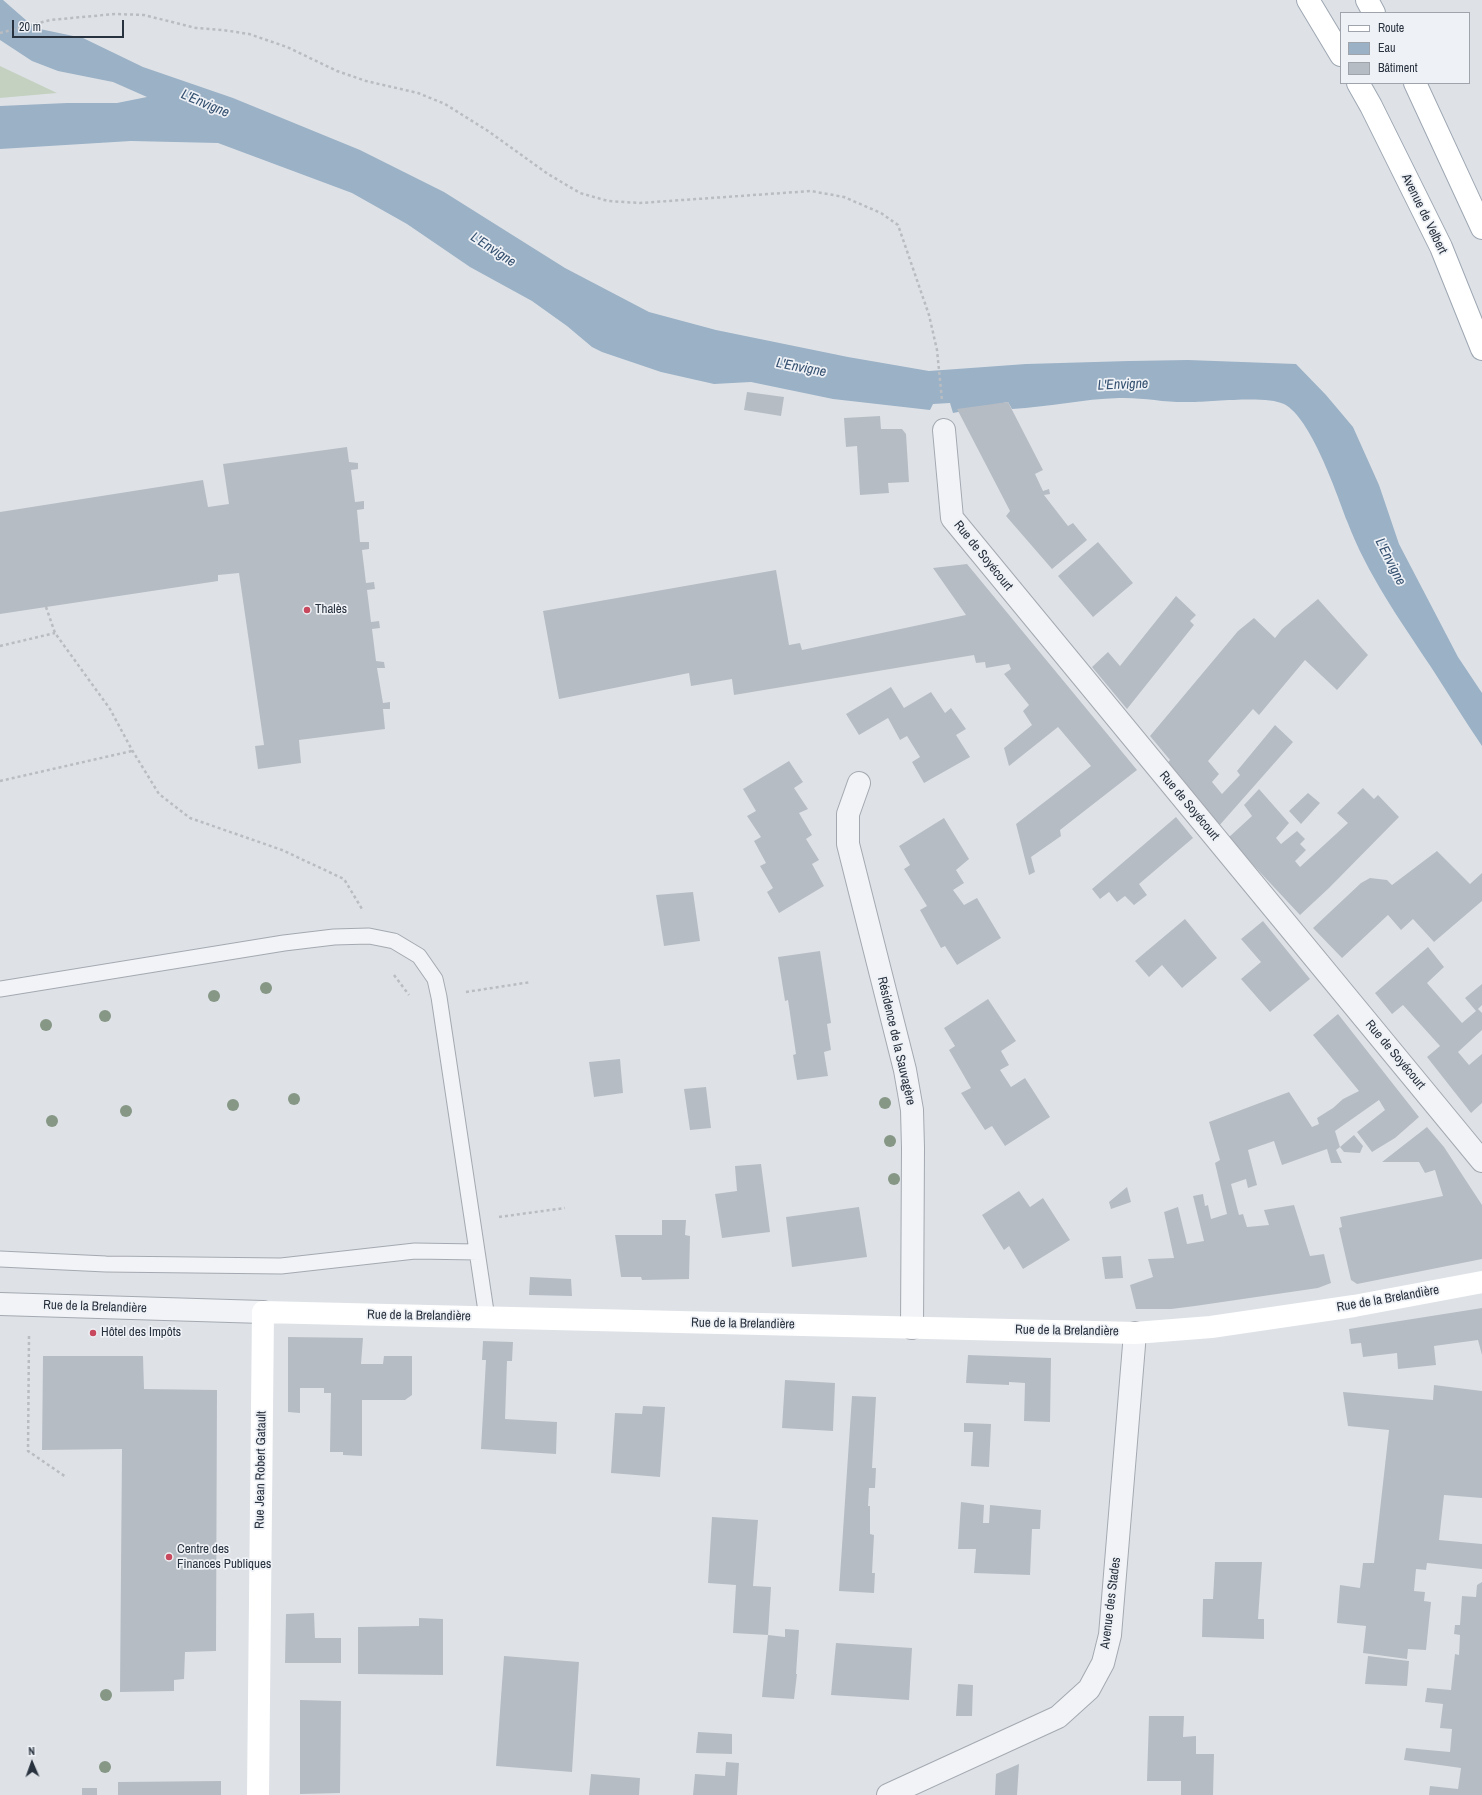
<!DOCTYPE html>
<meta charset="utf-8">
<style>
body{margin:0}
#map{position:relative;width:1482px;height:1795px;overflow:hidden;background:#dee2e7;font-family:"Archivo Narrow",sans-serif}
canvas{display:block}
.legend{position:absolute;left:1340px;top:12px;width:130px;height:72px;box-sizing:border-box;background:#eef1f5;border:1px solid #9fa4ac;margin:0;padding:5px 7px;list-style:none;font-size:12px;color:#28313e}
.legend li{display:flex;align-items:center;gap:8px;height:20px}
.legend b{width:20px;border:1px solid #9fa4ac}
.north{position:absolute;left:12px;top:1743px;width:40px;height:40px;-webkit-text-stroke:3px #eef1f5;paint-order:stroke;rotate:358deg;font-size:11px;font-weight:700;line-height:16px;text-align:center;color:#28313e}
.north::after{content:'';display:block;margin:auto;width:14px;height:18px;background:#28313e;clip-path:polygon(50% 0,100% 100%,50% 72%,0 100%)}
.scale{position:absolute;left:12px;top:20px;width:112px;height:18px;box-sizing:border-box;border:2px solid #28313e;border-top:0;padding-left:5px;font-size:12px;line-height:14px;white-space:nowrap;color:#28313e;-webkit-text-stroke:3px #eef1f5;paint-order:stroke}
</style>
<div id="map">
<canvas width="1482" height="1795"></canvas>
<ul class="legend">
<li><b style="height:5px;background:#fff"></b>Route</li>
<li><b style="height:11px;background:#9bb1c6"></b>Eau</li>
<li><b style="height:11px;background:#b6bcc4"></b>Bâtiment</li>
</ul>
<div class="north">N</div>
<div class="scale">20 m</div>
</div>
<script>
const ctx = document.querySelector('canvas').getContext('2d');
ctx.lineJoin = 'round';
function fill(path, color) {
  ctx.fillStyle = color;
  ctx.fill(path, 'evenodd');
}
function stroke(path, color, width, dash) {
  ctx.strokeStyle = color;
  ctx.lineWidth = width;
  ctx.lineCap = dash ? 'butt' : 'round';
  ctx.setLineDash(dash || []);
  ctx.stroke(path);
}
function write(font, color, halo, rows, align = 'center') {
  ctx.font = font + ' "Archivo Narrow",sans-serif';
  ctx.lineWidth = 3.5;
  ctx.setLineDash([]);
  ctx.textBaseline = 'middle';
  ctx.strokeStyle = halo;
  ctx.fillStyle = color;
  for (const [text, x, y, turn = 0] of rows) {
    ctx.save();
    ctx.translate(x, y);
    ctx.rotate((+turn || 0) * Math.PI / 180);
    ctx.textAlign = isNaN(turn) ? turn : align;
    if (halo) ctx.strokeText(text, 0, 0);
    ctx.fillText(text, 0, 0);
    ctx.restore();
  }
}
const green = new Path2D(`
 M0,66l57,27 -57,5z`);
const water = new Path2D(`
 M0,0h3l32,28 48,10 60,29 90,31 127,52 84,42 121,76 84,44 67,18 132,27 81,14 97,-7 103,-3 59,-1 108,4 30,31 27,32 26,58 20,59 59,113 24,36v53c-18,-26 -34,-53 -51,-79 -31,-47 -64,-93 -84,-146 -11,-29 -36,-103 -63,-117 -18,-9 -73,-2 -94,-2 -24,1 -47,-5 -71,-4 -36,1 -71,9 -107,11l-4,-7 -55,11 -3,-10 -17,1 -3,6 -97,-11 -82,-17 -37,2 -53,-12 -59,-20 -10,-5 -25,-21 -35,-25 -62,-34 -63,-43 -55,-31 -134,-50 -87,-2 -131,8v-43l67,-3h50l30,-6 -34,-15 -55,-11 -26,-10 -32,-21z`);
const building = new Path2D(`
 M747,392l37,5 -3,19 -37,-6z
 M1008,402l35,68 -8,4 8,17 6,-2 1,5 -6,1 24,31 5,-3 14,17 -35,29 -46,-53 4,-5 -53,-102z
 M880,416l1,13h21l4,5 3,48 -21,1 1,10 -29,2 -3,-49 -11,1 -2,-29z
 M347,447l2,15 9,1v6l-7,1 4,32 9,-1v8l-7,1 3,32h9v7l-7,1 4,33 8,-1 1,7 -8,1 4,32 8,-1 1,7 -8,1 4,32 8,1 1,6h-8l6,35 7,-1v7h-7l2,20 -86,11 2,23 -43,6 -3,-23 9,-1 -25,-172 -21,2v6l-218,33v-102l203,-32 5,27 21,-3 -6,-40z
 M1098,542l35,41 -40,34 -35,-41z
 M967,564l170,206 -77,60 1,6 -30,21 4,15 -6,3 -13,-51 75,-58 -33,-39 -49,39 -5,-18 28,-23 -9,-14 6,-6 -25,-31 7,-5 -2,-5 -23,4 -1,-6 -9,1 -2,-8 -240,40 -2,-16 -41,7 -2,-13 -130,26 -16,-88 233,-41 13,75 11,-2 2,7 164,-35 -33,-47z
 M1176,596l20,19 -6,6 4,4 -67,84 -35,-42 16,-15 12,14z
 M1318,599l50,56 -31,35 -32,-30 -46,55 -6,-6 -45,52 11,13 -7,8 10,12 18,-19 -3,-4 38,-46 18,17 -75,85 -55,-59 7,-8 -20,-24 88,-105 16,-13 21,20 7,-9z
 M891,687l13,21 27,-16 14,21 6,-5 15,21 -10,6 14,22 -46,26 -12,-21 8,-5 -13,-21 -7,4 -12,-22 -29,17 -13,-21z
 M789,761l14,21 -9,6 14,21 -9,4 13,22 -6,4 13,21 -7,4 12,22 -45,27 -12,-21 6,-4 -13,-22 6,-3 -12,-22 7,-4 -14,-21 9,-5 -13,-22z
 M1363,788l11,11 4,-4 21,22 -70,71 -29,27 -72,-77 24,-22 -8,-11 15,-16 30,34 -13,15 5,6 16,-13 8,8 -5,5 6,6 -11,11 5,6 48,-44 -11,-10z
 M1308,793l12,10 -19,21 -12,-13z
 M1176,817l17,21 -54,46 8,11 -13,10 -9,-9 -8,6 -8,-10 -9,7 -8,-10z
 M944,818l25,41 -13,11 8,13 -11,7 11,15 13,-7 24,40 -44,27 -12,-19 -4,2 -21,-38 7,-4 -23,-37 6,-4 -11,-19z
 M1437,851l33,33 12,-11v28l-48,41 -21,-23 -12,11 -13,-15 -46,43 -29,-30 48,-45 9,-5 17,2 5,5z
 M693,892l7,49 -36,5 -8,-51z
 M1185,919l32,39 -35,30 -20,-23 -13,12 -14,-16z
 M1263,921l47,58 -40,33 -29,-33 20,-17 -20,-23z
 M1428,947l16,20 -17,16 35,40 14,-12 -11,-13 17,-14v21l-4,4 4,4v17l-24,22 11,13 13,-11v49l-11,10 -44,-56 13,-11 -37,-41 -11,9 -17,-21z
 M820,951l11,72 -4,1 4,26 -7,2 4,24 -31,4 -4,-25 3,-1 -8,-54 -3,1 -7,-44z
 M988,999l28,42 -15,10 8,14 -9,5 11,17 14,-9 25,39 -45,29 -13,-20 -7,4 -24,-37 10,-5 -22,-38 6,-4 -11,-18z
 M1338,1014l81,103 -24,21 -23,14 -15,-20 28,-22 -6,-10 -44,31 5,16 -4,3 6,13h-11l-4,-14 -45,16 -8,-24 -26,9 9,35 -9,3 -2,-9 -15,5 8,31 4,-1 4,13 22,-2 -5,-15 30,-5 16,51 14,-2 7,29 -13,5 -123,18 -24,3h-35l-6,-24 23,-8 -5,-18 26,-1 -10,-46 14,-5 9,37 17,-3 -11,-45 10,-2 2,12 3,-1 3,14 16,-5 -12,-51 5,-3 -11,-38 80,-30 23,35 7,-3 -2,-6 16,-10 10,-9 16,-8 -46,-56z
 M620,1059l3,34 -29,4 -5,-35z
 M706,1087l5,41 -21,2 -6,-41z
 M1427,1127l17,20 38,58v54l-125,25 -6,-4 -12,-52 3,-1 -2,-10 103,-21 -8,-26 -10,3 -6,-11h-37z
 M1354,1135l9,11 -3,7 -16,-1 -4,-5z
 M761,1164l9,68 -48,6 -7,-44 22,-3 -2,-25z
 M1127,1187l4,15 -20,7 -2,-7z
 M1019,1191l11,16 13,-9 27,42 -47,29 -14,-23 -5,4 -22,-35z
 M859,1207l8,50 -75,10 -6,-50z
 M662,1220h24l-1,15 5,1 -1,43 -47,1 -1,-3h-20l-6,-42h47z
 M1121,1256l2,22 -18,1 -3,-22z
 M530,1277l41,2 1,17 -43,-1z
 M1482,1308v47l-4,-15 -44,6 2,19 -38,4 -1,-16 -34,4 -2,-14 -10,1 -2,-15z
 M288,1337l75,1 -2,26h22l1,-8h28v39l-7,5h-43v56l-19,-1v-3h-13l1,-59h-7v-5h-24v25l-12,-1z
 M483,1341l30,1 -1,19h-5l-2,58 52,3 -1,32 -75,-5 5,-89h-4z
 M968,1355l83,3 -1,64 -26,-1 1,-38 -16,-1v3l-43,-2z
 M43,1356h100l1,33 73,1 -1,261 -31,1 -1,27 -10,1v11l-54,1 2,-243 -80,1z
 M785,1380l50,3 -2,48 -51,-3z
 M1434,1385l48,6v107l-38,-3 -5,45 43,4v25l-55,-6 -1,7 -10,-1 -2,22 11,1 -1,9 7,1 -5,48 -18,-1 -1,10 -44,-6 3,-27 -29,-3 3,-38 20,3 3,-25h11l15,-133 -41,-4 -5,-34 90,8z
 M852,1396l24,1 -4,71h4l-1,20h-6l-1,18h2v28l4,1 -2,38h3l-1,20 -35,-2z
 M643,1406l22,1 -5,70 -49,-4 4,-60 27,1z
 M964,1423l27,1 -2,43 -18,-1 2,-34h-9z
 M961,1502l23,3 -1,18h6l1,-18 51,5 -1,19h-8l-2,46 -56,-2 2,-24h-18z
 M712,1517l46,3 -5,66 18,1 -3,48 -35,-2 3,-48 -28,-2z
 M1215,1562h47l-4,57h6v20l-62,-2 1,-38h10z
 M1482,1582v213h-53l1,-9 28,3 3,-21 -57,-8 2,-12 44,4 2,-23 -12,-1 3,-24 -18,-2 2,-14 24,2 4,-36 4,1 1,-20 -6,-1 1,-9h5l2,-29 14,1 1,-12z
 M314,1613l1,25h26v25h-56l1,-49z
 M419,1618l24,1v56l-85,-1v-47l61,-1z
 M785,1629l14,1 -3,44h1l-3,25 -32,-2 6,-62 17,2z
 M836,1643l76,5 -3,52 -78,-5z
 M504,1656l75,6 -7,110 -76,-6z
 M1368,1656l41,5 -2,25 -42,-2z
 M958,1684l15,1 -1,31h-16z
 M300,1700l41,1 -1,92 -40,1z
 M1149,1716h35l-1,21 13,-1v18h18l-1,41h-32v-14h-34z
 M698,1732l34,2v20l-36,-1z
 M726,1762l13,1 -2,32h-44l2,-21 30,2z
 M1019,1764l-2,31h-22l1,-21z
 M591,1774l49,4 -1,17h-50z
 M221,1781v14h-103v-13z
 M82,1788h15v7h-15z`);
const path = new Path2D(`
 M0,33l50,-13 65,-6 29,1 52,13 27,2 26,4 38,13 50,24 29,10 52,12 27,11 43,27 60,43 32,19 28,8 32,2 171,-12 33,6 37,16 17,12 31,90 8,35 5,50
 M46,607l9,26 55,76 22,41 27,44 31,24 92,32 62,29 18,30
 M0,646l55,-13
 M0,781l132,-30
 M394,975l15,20
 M466,992l65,-10
 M499,1217l66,-9
 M29,1336l-1,115 38,26`);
const lane = new Path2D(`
 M0,989l284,-46 50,-6 35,-1 25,5 25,15 16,23 4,18 48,321
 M0,1259l106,5 175,2 134,-15 62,1`);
const street = new Path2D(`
 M944,430l8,88 530,643
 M859,783l-11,31v30l57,226 7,40 1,38 -1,180
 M0,1304l263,8
 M888,1795l170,-78 31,-28 14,-26 7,-28 25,-302`);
const secondary = new Path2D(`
 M258,1795l5,-483 872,21 76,-6 143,-21 128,-24`);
const primary = new Path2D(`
 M1308,0l33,55
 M1367,0l7,13
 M1358,83l13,23 70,141 41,102
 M1415,83l67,145`);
const trees = [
 [266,988],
 [214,996],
 [105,1016],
 [46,1025],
 [294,1099],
 [885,1103],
 [233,1105],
 [126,1111],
 [52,1121],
 [890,1141],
 [894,1179],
 [106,1695],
 [105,1767]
];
const markers = [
 [307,610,4,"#c8485e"],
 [93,1333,4,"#c8485e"],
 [169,1557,4,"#c8485e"]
];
const streetNames = [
 ["Avenue de Velbert",1424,214,64],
 ["Rue de Soyécourt",983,556,51],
 ["Rue de Soyécourt",1189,806,50],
 ["Résidence de la Sauvagère",896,1041,77],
 ["Rue de Soyécourt",1395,1055,50],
 ["Rue de la Brelandière",1388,1299,-10],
 ["Rue de la Brelandière",95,1307,2],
 ["Rue de la Brelandière",419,1316,1],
 ["Rue de la Brelandière",743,1324,1],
 ["Rue de la Brelandière",1067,1331,1],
 ["Rue Jean Robert Gatault",261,1470,-89],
 ["Avenue des Stades",1111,1603,-83]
];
const poiNames = [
 ["Thalès",315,610],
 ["Hôtel des Impôts",101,1333],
 ["Centre des",177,1550],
 ["Finances Publiques",177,1565]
];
const waterNames = [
 ["L'Envigne",205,104,23],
 ["L'Envigne",493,250,33],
 ["L'Envigne",801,368,11],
 ["L'Envigne",1123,385,-2],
 ["L'Envigne",1390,562,63]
];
fill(green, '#c5d1c0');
fill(water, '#9bb1c6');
fill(building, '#b6bcc4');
stroke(lane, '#a4a9b1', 17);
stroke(street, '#a4a9b1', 24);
stroke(primary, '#9ea7b2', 24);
stroke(path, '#b9bdc2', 2.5, [3, 3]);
stroke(lane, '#f1f3f6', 15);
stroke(street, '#f1f3f6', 22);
stroke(secondary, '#fff', 22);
stroke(primary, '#fff', 22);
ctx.fillStyle = '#869786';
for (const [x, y] of trees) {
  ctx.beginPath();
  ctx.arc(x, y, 6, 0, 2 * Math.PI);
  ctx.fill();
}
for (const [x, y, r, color] of markers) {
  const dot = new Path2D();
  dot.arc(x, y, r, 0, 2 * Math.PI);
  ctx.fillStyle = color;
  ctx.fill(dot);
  stroke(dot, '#eef1f5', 1.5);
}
write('13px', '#28313e', '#eef1f5', streetNames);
write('13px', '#28313e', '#eef1f5', poiNames, 'left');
write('italic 14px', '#345070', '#eef1f5', waterNames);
</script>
